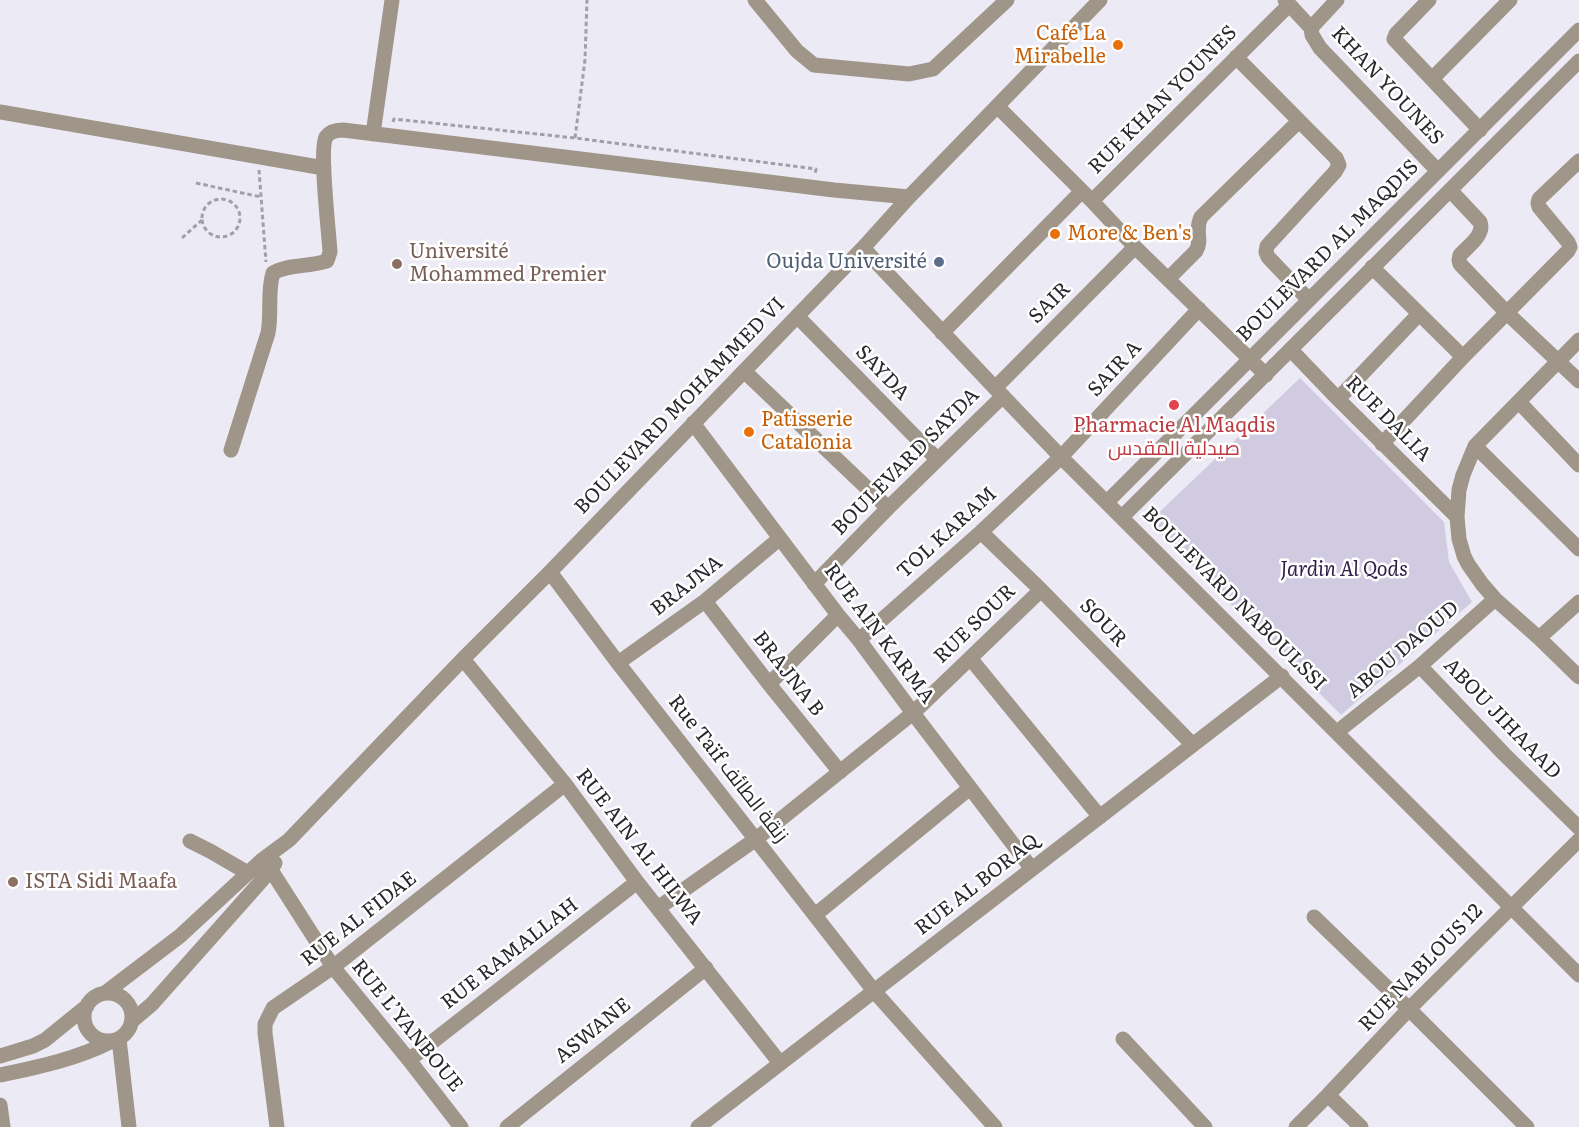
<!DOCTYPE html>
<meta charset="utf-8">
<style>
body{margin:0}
canvas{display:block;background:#eceaf4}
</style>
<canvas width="1579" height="1127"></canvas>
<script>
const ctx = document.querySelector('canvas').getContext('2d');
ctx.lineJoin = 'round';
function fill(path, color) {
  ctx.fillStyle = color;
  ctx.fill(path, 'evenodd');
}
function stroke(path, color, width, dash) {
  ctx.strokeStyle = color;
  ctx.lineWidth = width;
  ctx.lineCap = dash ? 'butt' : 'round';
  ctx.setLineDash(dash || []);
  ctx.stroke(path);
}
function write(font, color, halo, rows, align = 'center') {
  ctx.font = font + ' Literata,Cairo,serif';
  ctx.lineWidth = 5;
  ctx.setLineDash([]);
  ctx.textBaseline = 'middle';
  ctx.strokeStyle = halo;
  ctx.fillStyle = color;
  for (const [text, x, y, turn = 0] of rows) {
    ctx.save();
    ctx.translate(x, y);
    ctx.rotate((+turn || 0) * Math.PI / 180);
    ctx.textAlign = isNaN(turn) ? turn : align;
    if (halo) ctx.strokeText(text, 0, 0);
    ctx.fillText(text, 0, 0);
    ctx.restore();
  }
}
const green = new Path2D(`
 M1300,378l144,144 5,40 23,40 -131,113 -192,-193z`);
const path = new Path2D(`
 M393,122l1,-3 181,19 241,31 -1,5
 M575,138l10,-78 2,-60
 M259,170l7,92
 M196,183l65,14
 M202 218a19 19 0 1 1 38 0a19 19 0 1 1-38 0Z
 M182,238l20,-18`);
const minor = new Path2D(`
 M755,0l42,51 17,14 95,9 24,-5 74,-69
 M1285,0l26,28 1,7 8,13 118,123
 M1429,0l-33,34 -2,5 86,91
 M1311,28l26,-28
 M1236,57l100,101 3,7 -4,7 -68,74 -1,6 2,5 41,43
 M1432,79l78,-79
 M997,106l95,95 43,46 131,128
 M0,112l324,56
 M373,134l19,-134
 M1450,190l30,32c5,13 -12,24 -20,33l-1,5 1,4 47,49 72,68
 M1092,201l197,-196
 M863,248l132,140 66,69 518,518
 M1372,267l91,90
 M1168,279l28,-28c7,-12 -2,-20 5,-34l98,-96
 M797,316l140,143
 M942,333l140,-142
 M1579,340l-104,106 -12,29 -4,15 -2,27 2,22 5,17 4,8 14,20 13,15 44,39 40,39
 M1291,350l47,49 119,118
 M744,371l144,137
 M995,388l140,-141
 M1338,399l81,-85
 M1519,402l60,63
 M693,423l145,192 21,25 54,73 119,156
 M1382,444l81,-87 105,-106 2,-4 -2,-5 -29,-35 -1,-4 1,-4 40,-38
 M1475,446l104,103
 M231,450l37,-117c4,-20 -1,-41 5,-60 15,-9 37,-6 54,-12l3,-9c-1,-19 -11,-103 -4,-115 4,-6 10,-7 17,-7l491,60 75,7
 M1107,502l472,-472
 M1122,517c153,-151 305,-304 457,-456
 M981,532l60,58 152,155
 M550,572l68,91 256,328 121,136
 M814,584l74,-76 115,-112
 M705,601l64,83 71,88
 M1539,638l40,-36
 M859,640l122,-108 80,-75 138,-148
 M970,658l130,159
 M463,659l102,125 72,98 143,181
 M618,663l87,-62 74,-62
 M1420,666l84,88 75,74
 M769,684l69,-69
 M1337,732l83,-66 75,-67
 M190,841l20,10 38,22
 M262,860l9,10 62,97 76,93 52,67
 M658,908l98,-69 157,-126 128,-123
 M815,915l155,-127
 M1314,917l95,92 118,118
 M105,993l75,-57 82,-76 27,-20 174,-181 87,-87 313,-324 46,-51 191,-197
 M84 1017a24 24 0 1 1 48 0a24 24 0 1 1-48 0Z
 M132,1021l20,-17 119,-134 4,-7
 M119,1039l10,88
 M1123,1039l82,88
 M0,1056l33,-10 12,-6 42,-34
 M409,1060l228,-178
 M0,1075c38,-8 77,-16 112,-34
 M1328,1095l33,32
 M0,1105l3,22
 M277,1127l-12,-94v-9l8,-16 60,-41 232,-183
 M507,1127l199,-159
 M698,1127l584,-451
 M1296,1127l32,-32 81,-86 170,-169`);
const markers = [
 [1118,45,6,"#e8710a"],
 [1055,234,6,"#e8710a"],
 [939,262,6,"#5c6f8a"],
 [397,264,6,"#8d6e63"],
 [1174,405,6,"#e0444e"],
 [749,432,6,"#e8710a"],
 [13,882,6,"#8d6e63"]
];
const foodNames = [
 ["Café La",1106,34,"right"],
 ["Mirabelle",1106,57,"right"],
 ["More & Ben's",1067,234],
 ["Patisserie",761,420],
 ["Catalonia",761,443]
];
const streetNames = [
 ["KHAN YOUNES",1387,86,47],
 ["RUE KHAN YOUNES",1163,100,-45],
 ["BOULEVARD AL MAQDIS",1328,251,-45],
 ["SAIR",1050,303,-45],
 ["SAIR A",1115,369,-47],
 ["SAYDA",882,373,46],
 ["BOULEVARD MOHAMMED VI",680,406,-46],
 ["RUE DALIA",1388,419,45],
 ["BOULEVARD SAYDA",906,462,-45],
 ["TOL KARAM",947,533,-42],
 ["BRAJNA",687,586,-38],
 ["BOULEVARD NABOULSSI",1234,599,45],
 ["SOUR",1103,623,46],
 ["RUE SOUR",975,624,-44],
 ["RUE AIN KARMA",879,634,53],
 ["ABOU DAOUD",1403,650,-40],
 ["BRAJNA B",788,674,52],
 ["ABOU JIHAAAD",1502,719,46],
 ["Rue Taïf زنقة الطائف",728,769,52],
 ["RUE AIN AL HILWA",639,847,52],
 ["RUE AL BORAQ",977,885,-38],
 ["RUE AL FIDAE",359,919,-38],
 ["RUE RAMALLAH",510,954,-38],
 ["RUE NABLOUS 12",1421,968,-46],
 ["RUE L’YANBOUE",407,1026,51],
 ["ASWANE",593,1031,-39]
];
const educationNames = [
 ["Université",409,252],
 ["Mohammed Premier",409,275],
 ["ISTA Sidi Maafa",25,882]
];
const serviceNames = [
 ["Oujda Université",927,262]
];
const healthNames = [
 ["Pharmacie Al Maqdis",1174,426],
 ["صيدلية المقدس",1174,449]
];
const parkNames = [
 ["Jardin Al Qods",1344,570]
];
fill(green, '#d0cbe0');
stroke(path, '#a1a0a7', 3, [4.5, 3]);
stroke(minor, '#9f9589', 15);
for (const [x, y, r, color] of markers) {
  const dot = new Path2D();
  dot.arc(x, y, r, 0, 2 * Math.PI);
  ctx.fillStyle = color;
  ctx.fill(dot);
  stroke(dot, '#fff', 2);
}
write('20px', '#c56008', '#fff', foodNames, 'left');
write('20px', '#28272b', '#fff', streetNames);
write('20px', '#785e54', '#fff', educationNames, 'left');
write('20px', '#4e5e75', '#fff', serviceNames, 'right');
write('20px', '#be3a42', '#fff', healthNames);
write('italic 20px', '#2d1f4a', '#fff', parkNames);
</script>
